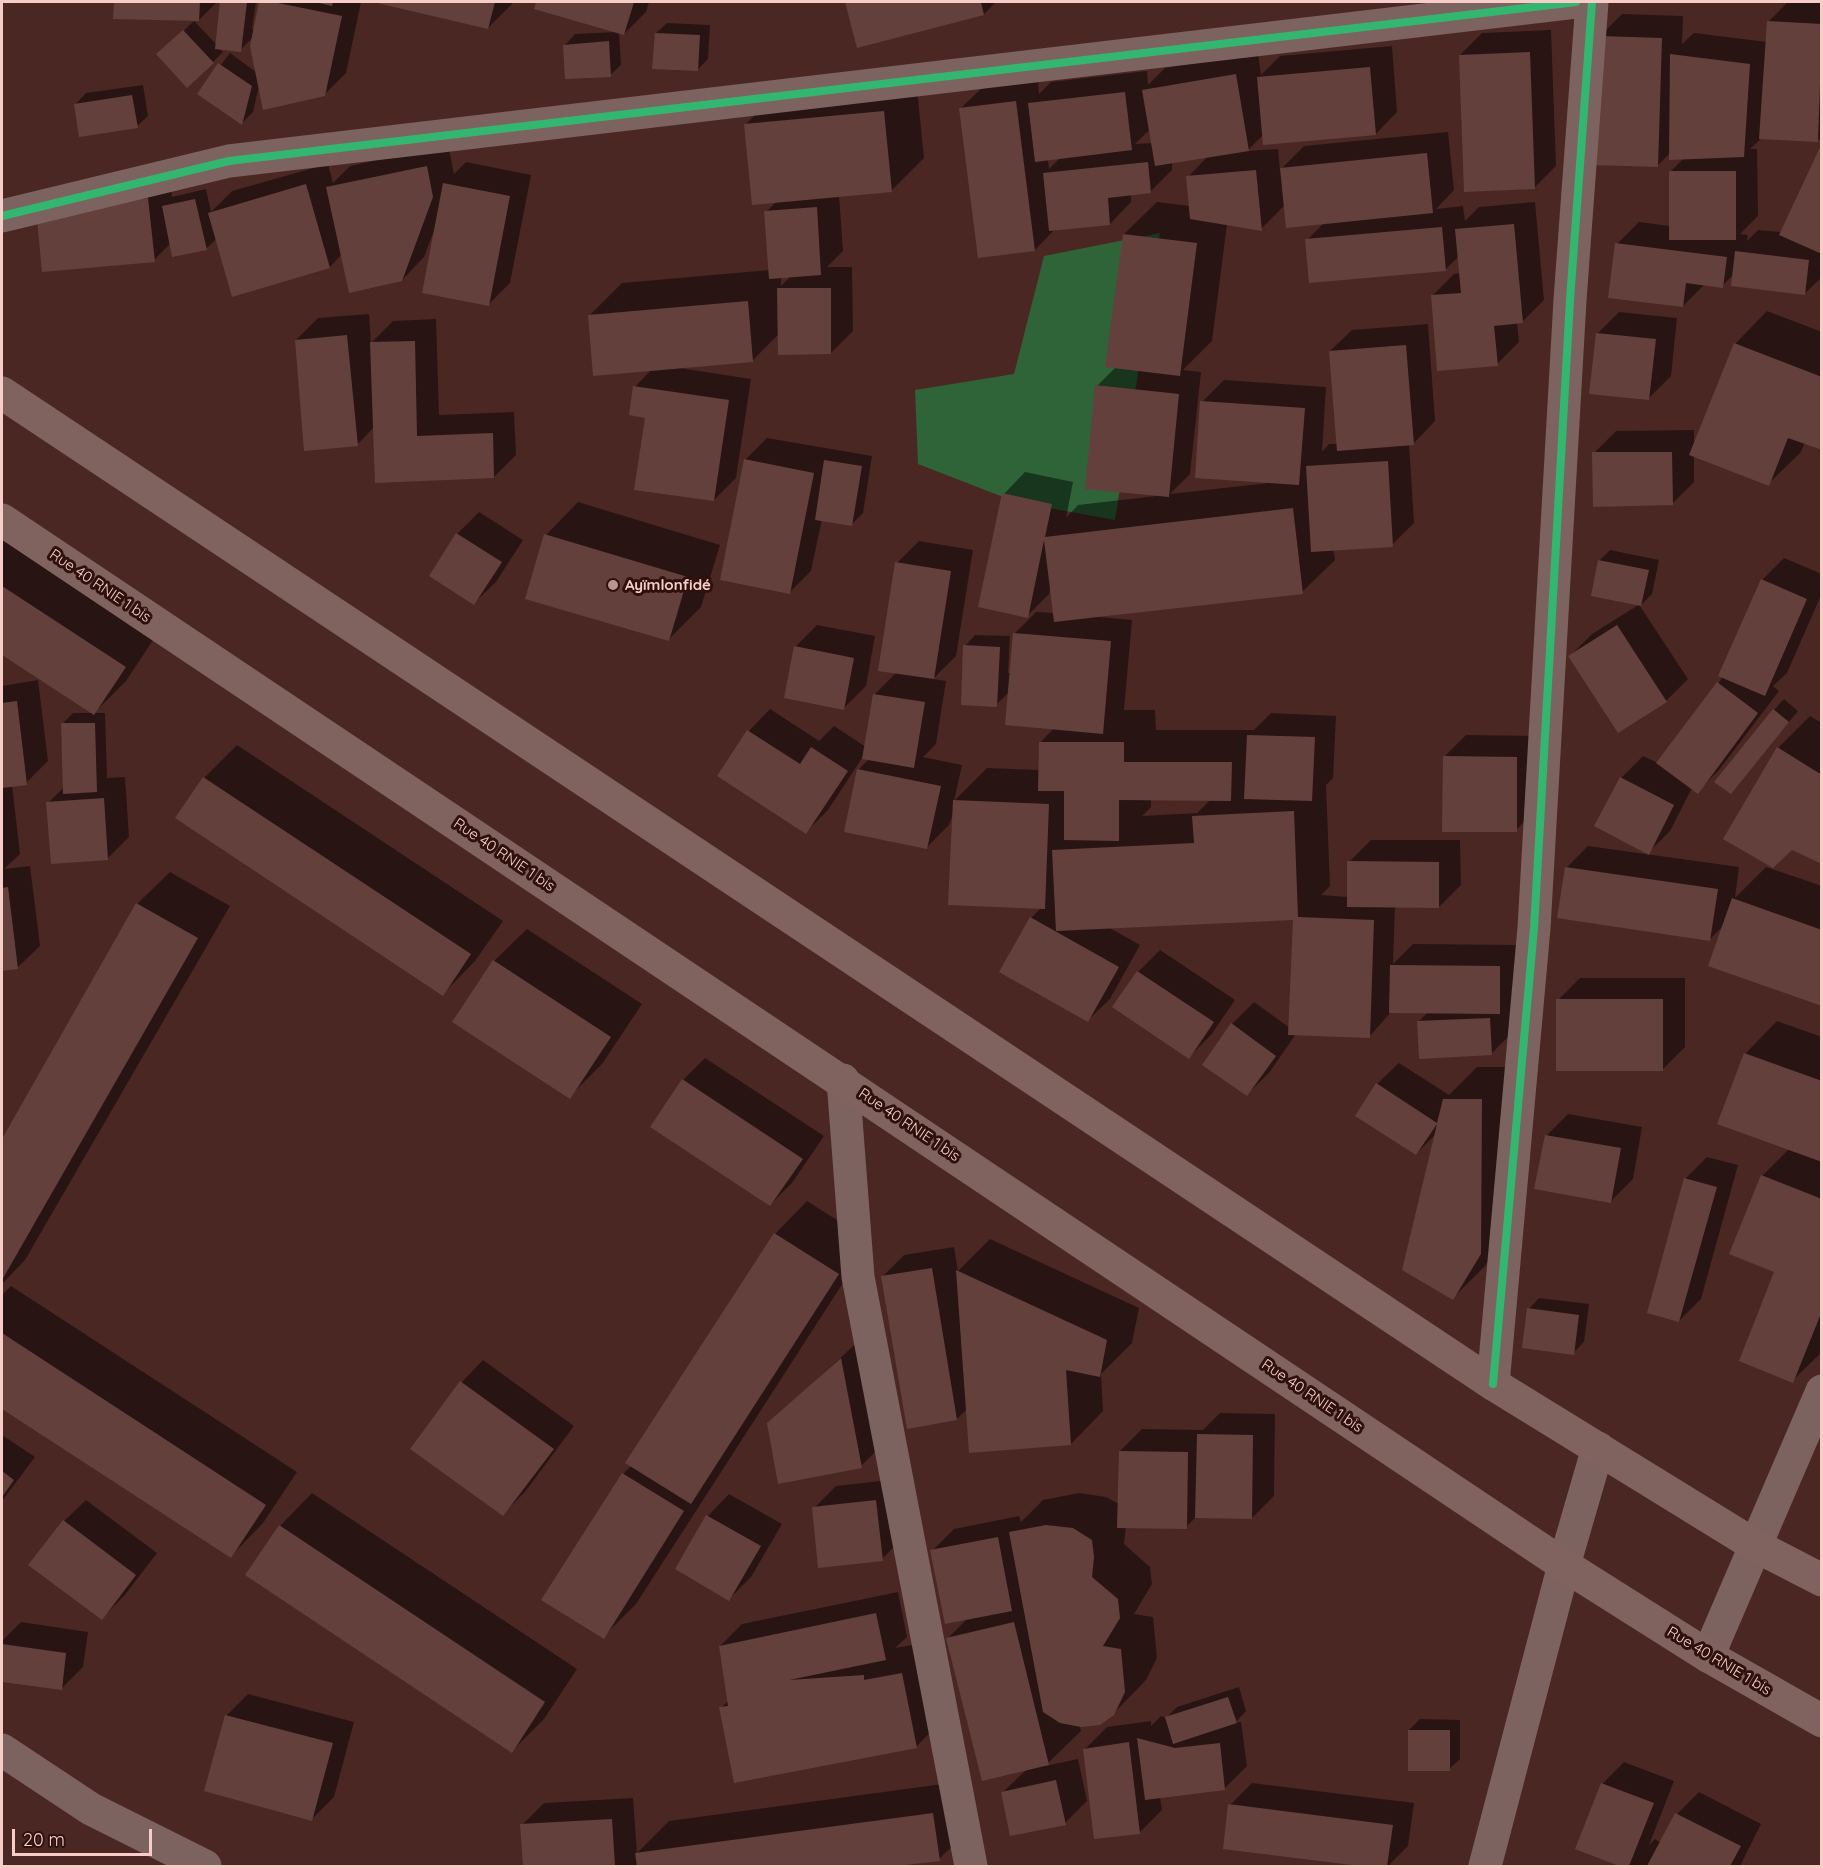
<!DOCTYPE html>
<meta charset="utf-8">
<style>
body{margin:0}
#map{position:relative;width:1823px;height:1868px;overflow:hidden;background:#4b2724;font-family:Quicksand,sans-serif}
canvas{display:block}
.frame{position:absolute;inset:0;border:3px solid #f7cec7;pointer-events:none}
.scale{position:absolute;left:12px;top:1829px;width:140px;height:27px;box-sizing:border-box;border:3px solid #f7cec7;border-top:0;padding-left:8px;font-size:18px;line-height:21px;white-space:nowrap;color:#f7cec7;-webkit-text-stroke:4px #2e110d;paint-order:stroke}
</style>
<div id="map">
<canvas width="1823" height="1868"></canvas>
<div class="frame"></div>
<div class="scale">20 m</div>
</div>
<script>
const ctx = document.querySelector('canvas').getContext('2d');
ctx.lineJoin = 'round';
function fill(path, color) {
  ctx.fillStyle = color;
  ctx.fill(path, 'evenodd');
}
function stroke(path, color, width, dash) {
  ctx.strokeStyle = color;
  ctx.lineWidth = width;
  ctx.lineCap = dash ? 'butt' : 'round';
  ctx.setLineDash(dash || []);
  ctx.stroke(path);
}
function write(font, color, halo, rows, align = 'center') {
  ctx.font = font + ' Quicksand,sans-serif';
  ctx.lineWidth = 6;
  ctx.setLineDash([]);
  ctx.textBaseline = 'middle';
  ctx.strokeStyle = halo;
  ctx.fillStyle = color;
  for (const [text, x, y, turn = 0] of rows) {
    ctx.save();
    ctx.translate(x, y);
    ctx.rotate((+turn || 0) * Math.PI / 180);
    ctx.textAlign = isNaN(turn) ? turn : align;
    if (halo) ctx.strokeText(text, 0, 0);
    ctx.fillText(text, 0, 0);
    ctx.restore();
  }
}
const green = new Path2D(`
 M1160,233l-45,287 -99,-18 -98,-38 -3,-74 99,-16 30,-118z`);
const shadow = new Path2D(`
 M115,2h102l-18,18 -84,-3z
 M222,2h34l-4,27 3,1 5,-28h101l-15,71 -22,22 -65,-9 -6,26 -11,11 -43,-30 31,-40 26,19 -3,-35 -13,13 -21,-2 4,4 -10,10 -44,-18 25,-23 23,24z
 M376,2h138l-26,26z
 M538,2h111l-3,10 -22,22 -5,-2 2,33 -11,10 -45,-30 10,-11 41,-2 -80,-24z
 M847,2h149l-12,12 -126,32z
 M1788,2h34v135l-5,4 -55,-3 -12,11h7l1,67 -18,18 8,1 -1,6 11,-11 23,2 41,-85v130l-18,17 -70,-20 -12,12 -17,-2 -22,22 -66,-62 22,-22 31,4v-54l14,-14 -13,-6 -14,14 -57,-130 22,-22 61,2 -1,28 12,-11 73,9 1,-20z
 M667,23l43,2 -2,34 -10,10 -42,-36z
 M1551,30l5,136 -22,22 -74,-133 22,-22z
 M1392,46l5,66 -21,22 -113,1 -16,16 31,-2 2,21 24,-24 144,-14 6,58 -18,19 27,-3 2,15 14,-14 56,-5 9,98 -22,22h-5l2,20 -22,22 -65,-68 22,-22 7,-1 -2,-17 -14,14 -138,-30 17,-17 -39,-18 -24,24 -34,-5 -15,117 -29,29 18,2 -11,102 -20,20 98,-11 -66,-81 22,-22 102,7 -4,65 7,-8h9l-8,-93 22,-21 76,-6 7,97 -21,22h-5l5,80 -22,22 -59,4 2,11 -33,32 -203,25 33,3 -8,90h31l1,20h98l17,-17 65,3 -3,62 -7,7 4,101 -9,9 28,2v-35l22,-22h89l1,45 -22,22 -44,-1 -2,58 20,-20 109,1 -9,87 -22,22 -72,-33 9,-9h-37l-22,25 -73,-3 -27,39 -22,21 -15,-70 22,-22 36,26 4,-109 -186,8 32,18 -30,54 -22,21 -57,-102 11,-11 -88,-96 -5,14 -22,22 -69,-77 11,-11 -7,-1 -34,52 -22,22 -57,-101 21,-22 49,32 15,-15 32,21 8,-52 23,-23v-109l22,-22 54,9 -17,106 -23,23 13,2 -10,63 -13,13 39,8 -8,36 33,-33 53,2v-27l14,-15 -45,-36 -13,13 -31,-59 10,-11 35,1 -2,37h3l3,-39 22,-22 18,1 -3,-26 -2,7 -22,22 -23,-122 21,-22 48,10 -7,36 12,-13 78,-9 -59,-110 20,-20 7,-132 33,-32 33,4 -2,-29 20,-21 -36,6v8l-22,22 -19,2v8l-21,22 -55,5 -20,21 -74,-142 22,-21 55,-8 1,15 12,-12 96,-11 1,14 17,-17 93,-15 3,22 19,-19zM1150,130l2,13 -17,1 11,-11zM1061,157l-12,12 -1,-10zM1151,799h60l-14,14 -55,3 9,-9z
 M916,79l8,79 -33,33 -52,4 4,56 -16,16h25l1,64 -22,22 -52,-19 -27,27 -72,7 71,11 -15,99 -22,22 -68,-83 -11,-30 17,-18 -62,-54 32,-32 148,-13 -4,-58 11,-11 -31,-77 32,-32zM792,275l-11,11v-10z
 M143,85l5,31 -11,10 -61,-22 10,-11z
 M448,145l6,29 12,-12 65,13 -21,108 -22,22 -54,-74 -10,26 -22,23 -60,-26 -12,13 -97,28 -16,-57 -11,11 -35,-6 -17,17 -111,10 127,-93 2,20 34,-8 5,23 21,-21 96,-27 5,19 17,-17z
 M1767,311l55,21v117l-17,-7 -4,10 -33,32 -74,-29v27l-22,22 -78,-51 22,-22 78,-1v16l41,-102z
 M1619,312l58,6 -6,58 -22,22 -52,-64z
 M369,314l2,29 22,-22 43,-2 3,96 75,-3 2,43 -22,22 -120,-50 -17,18 -61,-105 22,-22z
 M767,438l105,18 -9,57 -11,11 -30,-5 -11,52 -21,21 -45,-132z
 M578,502l142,43 -19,62 -33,33 -122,-105z
 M479,512l44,28 -27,42 -22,21 -17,-69z
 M2,533l155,101 -31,47 -32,32h11l2,65 18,-1 4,60 -22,22 -59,-56 16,-16 -2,-63 11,-11h21l-92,-60z
 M1610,550l49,10 -7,34 -12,12 48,73 -22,22 -96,-45 22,-22 48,-30 -41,-43z
 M1784,558l38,16v19l-35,80 -14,13 6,5 -60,79 -22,22 -5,-4 -22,43 -22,22 -27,-75 22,-22 15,7 65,-86 39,-97z
 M817,625l58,11 -9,50 -22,22 -49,-61z
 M38,680l10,81 -22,22 -14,2 8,69 -16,15 26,-3 10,80 -22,21 -16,3v-284z
 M1784,699l14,12 -67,81 43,-82z
 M1810,716l12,7v139l-44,-114z
 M1466,735l72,1v72l-22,22 -72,-73z
 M237,745l266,176 -28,40 -32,33 -239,-216z
 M1588,846l151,21 -4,31 31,-31 56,19v118l-97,-80 -15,15 -144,-71z
 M170,872l60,34 -205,354 -23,24v-142l135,-238z
 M527,929l115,75 -40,60 -33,33 -75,-136z
 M1160,950l75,50 -24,35 -22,22 -51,-85z
 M1580,978h105v69l-22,22 -105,-69z
 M1777,1021l45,16v315l-30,29 -30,-205 27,-27 -44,-95z
 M705,1058l119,78 -32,47 -22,22 -118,-79 31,-46z
 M1399,1063l50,32 28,-28h37l-1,153 -28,46 -32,32 -17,-164 -20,20 -39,-70z
 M1568,1114l74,13 -9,52 -22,22 -65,-65z
 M1707,1157l31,8 -37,134 -22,22 6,-142z
 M807,1201l63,40 -234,363 -33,33 20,-163 9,-9 143,-231z
 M990,1239l149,69 -7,35 -31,31 2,37 -32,33 -103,-36 -11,11 -75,-142 22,-22 50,-8 4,24z
 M11,1286l286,186 -34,51 -32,33 -229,-149v-112z
 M1539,1298l50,6 -5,38 -11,11 -44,-44z
 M862,1338l21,106 -22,22 -93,-42z
 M483,1360l91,66 -49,66 -22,22 -91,-66 50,-66z
 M1220,1413l55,1 -1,82 -22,22 -55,-2 -11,11 -60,-1 -2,18 26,23 2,17 -18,30 19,3 4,41 -11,22 -33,34 -34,11 2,6 -36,35 33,-7 9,42 -22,22 -63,-30 25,-24 -79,-131 20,-20 -36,-67 22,-22 65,-13 2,6 22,-22 36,-7 27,4 13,7 1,-53 22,-22 61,1z
 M2,1435l33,22 -33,44z
 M898,1479l6,58 -22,22 -68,-51 22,-22z
 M312,1493l265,176 -33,50 -32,32 -232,-225z
 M729,1494l53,30 -31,53 -22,22 -52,-31 31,-52z
 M86,1500l71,53 -33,43 -22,22 -38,-97z
 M898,1592l9,45 -12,11 39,-7 14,73 -32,33 -195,-39 8,-8 -9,-54 22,-22z
 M21,1622l67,10 -5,35 -22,22 -59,-9v-39z
 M1239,1687l7,24 -10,11h5l6,44 -22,22 -65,9 2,13 -22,22 -55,-83 22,-22 44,-6v5l10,-10 5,2 11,-11z
 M248,1694l106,28 -20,75 -22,22 -86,-103z
 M1420,1719l40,1v39l-11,10 -40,-39z
 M1624,1762l50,19 -25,64 6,-6 6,4 16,-29 22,-22 62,32 -21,42h-117l-46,-17 26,-66z
 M965,1781l7,46 -33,32 -54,7h-247v-2l-3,2h-111l-2,-41 22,-22 89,-5 4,55 32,-32z
 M1252,1783l162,20 -6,43 -20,20 -164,-18 6,-43z`);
const building = new Path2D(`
 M114,2h86l-1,19 -86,-2z
 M220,2h27l-6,50 -26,-3z
 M259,2h14l69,14 -17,80 -62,14 -13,-64z
 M315,2h18l-1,4z
 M373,2h122l-7,27z
 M536,2h98l-10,33 -90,-26z
 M845,2h136l3,13 -127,33z
 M1767,21l55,3 -4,118 -59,-3z
 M183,30l31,33 -27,25 -31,-34z
 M655,33l45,2 -2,36 -46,-2z
 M1599,36l63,2 -4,129 -64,-2z
 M609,41l2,36 -46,2 -2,-34z
 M1530,52l5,137 -71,3 -5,-137z
 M1670,54l80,10 -6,93 -75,3z
 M218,63l34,23 -10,39 -45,-31z
 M1370,67l6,68 -113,10 -6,-68z
 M1236,74l13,77 -94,15 -13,-76z
 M1125,92l7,58 -97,12 -7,-59z
 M132,95l6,33 -59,9 -5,-33z
 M1016,101l19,150 -57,7 -19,-150z
 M884,111l8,81 -140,13 -8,-81z
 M1822,143v111l-43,-19z
 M1427,153l6,60 -147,15 -6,-60z
 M1148,162l3,31 -43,5 2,27 -61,6 -6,-58z
 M427,166l6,31 -31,84 -53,12 -23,-106z
 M1256,170l6,61 -72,-12 -4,-43z
 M1669,171h67v69h-67z
 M443,183l67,13 -21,110 -67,-13z
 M306,184l24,84 -98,29 -24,-84z
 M148,198l7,64 -113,10 -6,-63z
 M195,199l12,51 -35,7 -10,-51z
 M817,207l4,68 -52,4 -5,-68z
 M1514,224l9,99 -29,3 4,40 -61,5 -6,-76 30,-2 -6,-64z
 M1442,227l4,44 -137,12 -4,-44z
 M1123,234l74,9 -17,133 -75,-9z
 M1615,243l112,14 -4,31 -37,-5 -3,24 -75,-9z
 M1735,251l74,9 -4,35 -74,-9z
 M777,288h54v66l-53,1z
 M748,301l5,61 -160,14 -5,-61z
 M1596,333l60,6 -7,61 -60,-6z
 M347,335l11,111 -54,5 -9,-111z
 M415,341l2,95 76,-3 1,45 -119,5 -5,-141z
 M1734,343l88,34v73l-34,-12 -19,48 -80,-31z
 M1406,345l8,100 -77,6 -8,-100z
 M1095,385l84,9 -10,103 -84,-8z
 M633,386l96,14 -15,101 -80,-11 11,-72 -16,-3z
 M1200,401l105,7 -6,77 -104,-7z
 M1592,452h80l1,53 -80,2z
 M744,459l70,14 -24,121 -70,-14z
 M824,460l38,6 -10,60 -37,-6z
 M1388,461l5,86 -82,5 -5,-86z
 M1002,493l50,11 -7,33 248,-29 10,86 -249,28 -10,-82 -16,78 -50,-11z
 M456,533l46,29 -28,43 -45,-29z
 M544,534l144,43 -19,64 -144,-42z
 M1598,560l51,10 -8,36 -50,-10z
 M895,562l56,9 -17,108 -56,-8z
 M1761,579l46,20 -42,97 -47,-20z
 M2,586l124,81 -32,48 -92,-60z
 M1617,625l50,77 -49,31 -50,-77z
 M1013,633l98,8 -8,93 -98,-9z
 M963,645l37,2 -3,60 -36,-2z
 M794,646l60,12 -10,52 -60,-12z
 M1717,682l41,31 -60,81 -42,-31z
 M873,694l52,8 -11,66 -52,-9z
 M17,701l10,84 -25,3v-85z
 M1773,709l16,13 -58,72 -17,-12z
 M61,723h34l2,69 -34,2z
 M747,730l53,34 11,-17 37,24 -42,63 -89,-58z
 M1247,735l68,2 -3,64 -68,-2z
 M1039,742h85v20h108l-1,39 -112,-1v41l-55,-1v-49h-26z
 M1777,747l45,28v89l-30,-14 -19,18 -50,-29z
 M1443,756l74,1v75h-75z
 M857,769l84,17 -14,63 -83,-17z
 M203,777l268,177 -28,42 -268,-178z
 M1620,777l54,28 -25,50 -55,-29z
 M104,798l4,62 -57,4 -5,-62z
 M953,800l96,4 -4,105 -97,-4z
 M1294,811l4,106 76,3 -4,118 -82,-3 5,-115 -237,11 -4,-81 142,-7 -2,-27z
 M1347,861l92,1v46l-92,-1z
 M1565,867l153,22 -8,52 -153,-23z
 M8,887l10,82 -16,2v-83z
 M1732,898l90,32v76l-114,-40z
 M136,903l62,35 -196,342v-141z
 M1030,917l89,50 -31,55 -89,-50z
 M493,960l118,77 -41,62 -118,-77z
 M1390,965l110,1v48l-111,-1z
 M1137,971l77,51 -25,37 -77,-52z
 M1556,999h107v72h-107z
 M1490,1018l2,37 -73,4 -2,-38z
 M1231,1023l45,33 -29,40 -45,-31z
 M1744,1053l78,28v81l-105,-38z
 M682,1079l121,80 -33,47 -120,-79z
 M1376,1083l61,40 6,-24h39l-1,155 -28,46 -51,-30 35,-146 -21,31 -61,-39z
 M1545,1135l76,13 -10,55 -77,-14z
 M1761,1175l61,24v112l-29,72 -54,-22 35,-89 -45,-18z
 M1684,1178l33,9 -38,135 -32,-9z
 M774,1233l65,41 -148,230 -66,-41z
 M932,1268l25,152 -50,9 -26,-153z
 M956,1270l151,70 -7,37 -34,-7 5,75 -102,8z
 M1527,1308l52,7 -5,40 -52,-7z
 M2,1333l264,172 -35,53 -229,-149z
 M841,1358l21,110 -84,16 -11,-61z
 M460,1381l94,68 -51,67 -93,-67z
 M1197,1434l56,1 -1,84 -57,-1z
 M1119,1451l69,1 -1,77 -70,-1z
 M2,1471l12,9 -12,17z
 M622,1473l62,38 -80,128 -63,-39z
 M876,1500l7,61 -65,7 -6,-61z
 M706,1515l55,31 -32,55 -54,-32z
 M63,1520l73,55 -34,45 -74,-55z
 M279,1525l266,177 -33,51 -267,-178z
 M1046,1525l27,3 19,12 2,17 -2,20 26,22 2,19 -17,28 18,3 4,43 -11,23 -14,10 -19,2 -21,-4 -17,-11 -34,-180z
 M998,1537l14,74 -67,13 -15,-74z
 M876,1613l10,47 -97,20 75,-5v5l38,-7 15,75 -183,35 -15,-76 9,-1 -9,-60z
 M1014,1622l35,143 -67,16 -36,-143z
 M2,1644l64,9 -4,37 -60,-8z
 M1228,1697l9,26 -64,21 -8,-27z
 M225,1715l108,28 -21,78 -108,-30z
 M1408,1730h42v41h-42z
 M1137,1738l38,10 45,-5 5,47 -80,10z
 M1129,1742l11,92 -46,5 -11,-90z
 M1056,1780l10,45 -56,11 -9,-44z
 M1601,1783l53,20 -25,63h-10l-44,-17z
 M1228,1804l165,21 -6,41h-27l-137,-17z
 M933,1813l7,48 -44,5h-259l-2,-13z
 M1675,1813l66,33 -11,20h-83z
 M612,1819l3,47h-92l-3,-42z`);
const street = new Path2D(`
 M2,216l227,-55 1347,-159
 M843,1080l15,197 113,589
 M1493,1384l41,-456 36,-628 22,-298
 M1708,1656l114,-265
 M2,1750l89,59 114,57
 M1485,1866l79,-301 34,-117`);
const primary = new Path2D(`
 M2,393l1491,991 263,162 66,34
 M2,520l1562,1045 144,91 114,65`);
const cycleway = new Path2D(`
 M2,216l227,-55 1347,-159
 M1493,1384l41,-456 36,-628 22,-298`);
const markers = [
 [613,585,6,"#bb948e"]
];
const poiNames = [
 ["Ayïmlonfidé",625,585]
];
const streetNames = [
 ["Rue 40 RNIE 1 bis",100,586,34],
 ["Rue 40 RNIE 1 bis",504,855,34],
 ["Rue 40 RNIE 1 bis",909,1125,34],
 ["Rue 40 RNIE 1 bis",1312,1396,34],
 ["Rue 40 RNIE 1 bis",1719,1661,31]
];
fill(green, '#2e6437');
fill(shadow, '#0007');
fill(building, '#64403d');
stroke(street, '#7d6360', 33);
stroke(primary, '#80625f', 33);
stroke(cycleway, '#33b770', 8);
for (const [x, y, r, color] of markers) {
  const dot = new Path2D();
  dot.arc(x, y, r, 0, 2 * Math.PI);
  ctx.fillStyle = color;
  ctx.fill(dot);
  stroke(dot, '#2e110d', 2);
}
write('bold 15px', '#f7cec7', '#2e110d', poiNames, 'left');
write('15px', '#f7cec7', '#2e110d', streetNames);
</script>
